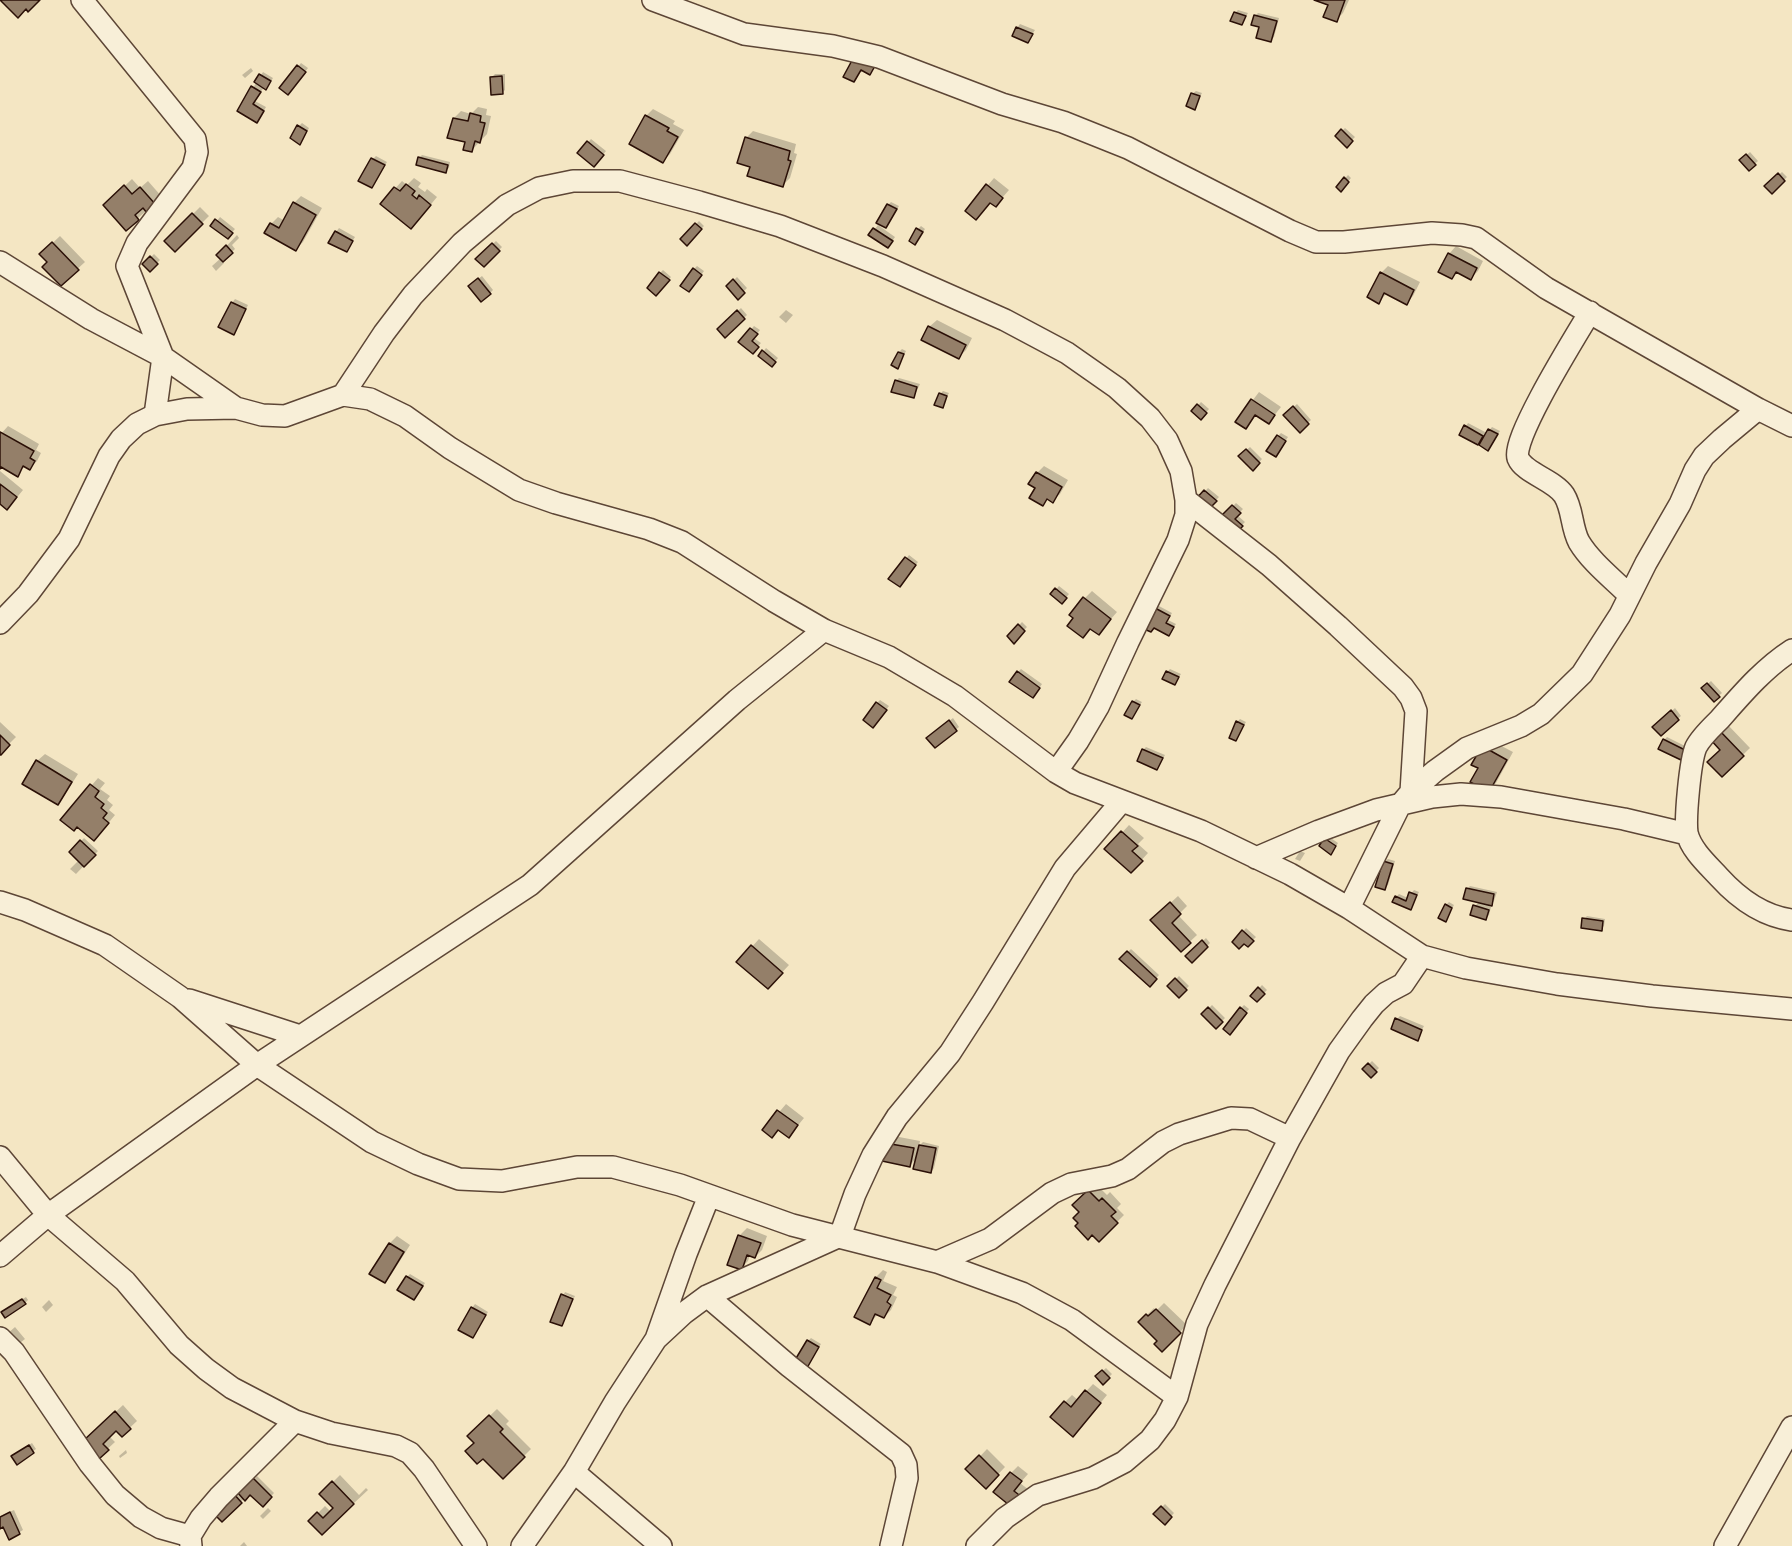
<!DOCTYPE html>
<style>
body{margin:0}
canvas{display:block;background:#f4e6c3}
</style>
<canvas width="1792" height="1546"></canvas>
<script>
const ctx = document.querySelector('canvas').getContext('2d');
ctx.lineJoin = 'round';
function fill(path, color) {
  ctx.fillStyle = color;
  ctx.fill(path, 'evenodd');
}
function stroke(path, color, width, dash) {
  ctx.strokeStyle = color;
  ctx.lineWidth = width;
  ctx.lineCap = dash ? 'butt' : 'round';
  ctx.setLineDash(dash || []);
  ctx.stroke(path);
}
const shadow = new Path2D(`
 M1318,0h31l-6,13 -7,7 -6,-16z
 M1238,10l10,3 -6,11 -7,-11z
 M1258,13l21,5 -5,19 -3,3 -16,-24z
 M1020,24l15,6 -7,11 -11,-13z
 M301,63l7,5 -17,22 -10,-2z
 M251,68l2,3 -8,7 -3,-3z
 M263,72l10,6 -4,7 -5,2 -9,14 11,6 -6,11 -21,-8z
 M495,74h10v16l-3,3 -10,-16z
 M1196,91l6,2 -8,15 -2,-14z
 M478,107l9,2 -1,6 5,1 -4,18 -15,16 -18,-32 7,-7 10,3z
 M653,109l22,12 -2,3 11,6 -14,24 -7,7 -17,-45z
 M302,123l7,5 -6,12 -4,-14z
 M1345,128l10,9 -8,8 -10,-9z
 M753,131l43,13 -2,9 3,1 -7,24 -7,7 -31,-19 -6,-28z
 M591,139l15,12 -9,11 -18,-9z
 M1750,152l8,9 -9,8 -8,-9z
 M422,155l28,7 -1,6 -4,3 -26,-13z
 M376,156l11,6 -12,21 -2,-24z
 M1782,172l5,5 -15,15 -6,-6z
 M1348,175l3,3 -10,12 -3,-3z
 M414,178l7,5 -3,4 7,5 2,-3 10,8 -19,23 -36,-17 20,-22 5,4z
 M994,178l15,12 -7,8 -35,12z
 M132,179l8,9 8,-7 14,16 -24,21 -33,-13z
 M301,196l21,12 -19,34 -7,7 -25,-25 7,-7 7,4 9,-18z
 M891,202l8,4 -10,17 -1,-18z
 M200,207l9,9 -34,34 -9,-9z
 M220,217l15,12 -7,8 -15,-11z
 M699,221l5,5 -17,18 -5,-5z
 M878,225l17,12 -4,6 -21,-8z
 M921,226l4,3 -7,11v-11z
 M339,228l16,9 -8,13 -11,-18z
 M237,235l2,3 -7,7 3,4 -13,12 2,2 -8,8 -4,-5 9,-8 -3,-3z
 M60,236l25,26 -24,22 -12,-22 -8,-8z
 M496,241l6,6 -18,18 -7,-6z
 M1456,246l27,15 -5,10 -7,7 -13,-6 -6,6 -12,-7 9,-17z
 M154,254l6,6 -10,10 -6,-6z
 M697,266l7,5 -12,17 2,-19z
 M1388,266l32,16 -7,14 -7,7 -19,-10 -8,9 2,-29z
 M663,270l8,7 -12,14 1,-18z
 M482,276l11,14 -3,3 -17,-10z
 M737,277l10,11 -9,9 -10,-11z
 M235,299l13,6 -12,25 -4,-27z
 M741,308l6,7 -22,21 -6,-7z
 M786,310l7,5 -7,8 -7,-6z
 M937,320l35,18 -6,12 -8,8 -29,-31z
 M754,326l6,4 -6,8 7,5 -8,9 -13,-10z
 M766,348l12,10 -6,7 -12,-9z
 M902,349l4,2 -8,16 1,-15z
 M899,378l21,6 -6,13 -18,-16z
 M943,391l6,2 -7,13 -2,-12z
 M1259,392l22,15 -12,15 -12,-8 -11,13 -9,-6z
 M1201,402l8,7 -8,9 -8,-7z
 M1297,404l14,16 -11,10 -15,-15z
 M1468,423l19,10 5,-6 8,4 -12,18 -27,-15z
 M8,426l31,18 -3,6 5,3 -4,8 -7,7 -5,-2 -8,9 -15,-9 -2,2v-33z
 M1281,433l7,4 -10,15v-16z
 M1250,447l12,12 -9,10 -13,-13z
 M1044,466l24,14 -8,14 -8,7 -4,-3 -5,6 -6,-31z
 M0,471l23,19 -9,11 -14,1z
 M1208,488l11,9 -12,12 -10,-9z
 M1236,503l7,6 -6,6 8,7 -8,8 -14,-14z
 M909,555l9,7 -16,20 -11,-3z
 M1059,586l10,8 -7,8 -10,-8z
 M1092,591l25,21 -18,21 -14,-35z
 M1159,606l13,7 -4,7 8,4 -7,10 -13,-25z
 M1022,622l5,5 -13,14 -5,-5z
 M1021,669l21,15 -6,9 -18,-21z
 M1170,669l11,5 -6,9 -8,-11z
 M1711,681l11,12 -8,7 -11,-12z
 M1136,699l6,3 -10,15 1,-15z
 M880,700l9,6 -13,17 1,-20z
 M1675,708l6,8 -20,18 -6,-7z
 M953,718l6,9 -24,19 -4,-11z
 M1240,719l6,3 -10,17 1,-17z
 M0,722l16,15 -16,16z
 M1727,724l23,24 -28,27v-25l-10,-11z
 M1667,737l20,10 -6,11 -17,-18z
 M1490,740l23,12 -17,31 -7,7 -9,-23z
 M1146,747l19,8 -8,14 -14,-19z
 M45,754l33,20 -14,22 -7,7 -20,-42z
 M98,778l7,5 -5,6 10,7 -3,4 6,5 -4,5 6,5 -14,17 -39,-12z
 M1129,825l15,13 -6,6 10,9 -10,11 -31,-15z
 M1328,836l10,7 -4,7 -13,-4z
 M84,838l14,13 -22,23 -6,-5 9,-9 -8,-8z
 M1300,851l5,2 -5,8 -5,-2z
 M1388,859l7,2 -7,24 -4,3v-26z
 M1470,886l27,6 -3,9 -5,5 2,1 -2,8 -3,3 -11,-12 4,-4 -12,-13z
 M1414,890l5,2 -8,16 -15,-11 3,-3 9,4z
 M1178,896l9,10 -9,9 19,20 -16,15 -29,-30z
 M1449,902l5,3 -8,15v-15z
 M1587,916l18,3 -1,7 -3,3 -17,-10z
 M1246,928l10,9 -8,8 -4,-3h-10z
 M1206,938l4,5 -18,18 -5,-5z
 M759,939l30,26 -14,15 -37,-18z
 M1131,949l28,26 -9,10 -29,-26z
 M1179,976l10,10 -10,10 -10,-10z
 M1262,985l5,5 -10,10 -5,-4z
 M1212,1005l13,13 -9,9 -13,-13z
 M1244,1005l5,4 -16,21 8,-22z
 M1400,1016l24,10 -7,13 -20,-20z
 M1372,1061l7,7 -8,8 -7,-7z
 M786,1104l18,14 -9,11 -31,1z
 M894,1136l26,5 -1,5 4,-4 16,4 -5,22 -3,4 -13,-15 -8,8 -27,-5z
 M1096,1184l11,11 3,-3 11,12 -4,4 7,7 -25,25 -19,-17 1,-11 -6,-7z
 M747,1228l20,8 -5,14 -7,7 -5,-2 -2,6 -7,7 -12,-4 11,-29z
 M397,1236l13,9 -19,30 -7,7 -13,-8 19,-31z
 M883,1270l4,2 -4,9 14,6 -4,8 4,2 -6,13 -7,7 -6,-3 -8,9 6,-46z
 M410,1274l15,9 -8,12 -10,-18z
 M565,1292l10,4 -1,2 -10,-4z
 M26,1297l2,3 -3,3 -19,6z
 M49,1300l4,5 -7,7 -4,-5z
 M1164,1303l23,22 -25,25 -3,-9 -19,-19 14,-14 2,3z
 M475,1304l13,8 -15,25 -1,-29z
 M15,1327l10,12 -9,7 -9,-12z
 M811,1338l10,6 -12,19 -1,-22z
 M1106,1368l6,6 -9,9 -6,-7z
 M1093,1384l14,11 -27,33 -15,-26 7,-7 6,5z
 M123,1405l14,16 -15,14 -6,-7 -7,8 6,6 -15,14 -15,-15z
 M497,1409l12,12 -3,3 25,25 -28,28 -34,-41z
 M32,1443l4,6 -19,14 -1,-10z
 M987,1449l18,18 -19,20 -18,-18z
 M126,1450l1,3 -7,5 -1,-2z
 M1018,1466l10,8 -8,9 9,7 -15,17 -3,-34z
 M340,1475l19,20 7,-7 2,2 -46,43 -12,-12 15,-15 6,6 4,-4 -14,-14z
 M257,1476l17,17 -11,12 -13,-12 -28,27 15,-29 3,3z
 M1165,1504l9,9 -9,10 -10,-9z
 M268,1508l3,3 -8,8 -3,-3z
 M14,1510l9,20 -13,8 -6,-13 -4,2v-11z
 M244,1542l3,4h-7z`);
const building = new Path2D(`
 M0,0h40l-12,12 -2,-3 -8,9z
 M1314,0h31l-8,22 -14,-5 5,-12z
 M1234,12l12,4 -4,9 -12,-4z
 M1254,15l23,6 -6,21 -15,-4 3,-11 -8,-2z
 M1016,27l17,7 -5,9 -16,-7z
 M856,53l20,11 -6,11 -9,-5 -7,12 -11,-5z
 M297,65l9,7 -18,23 -9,-7z
 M259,74l12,7 -5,9 -12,-8z
 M502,76l1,18 -12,1 -1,-18z
 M251,86l10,6 -8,12 11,7 -7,12 -20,-12z
 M1191,93l9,3 -5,14 -9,-4z
 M470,113l11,3 -1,6 5,1 -5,20 -5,-2 -3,11 -9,-2 2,-8 -18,-4 6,-20 15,3z
 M645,115l24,13 -2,3 11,6 -15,26 -34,-19z
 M297,125l10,6 -7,14 -10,-7z
 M1341,129l12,12 -6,7 -12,-12z
 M745,137l45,14 -2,9 3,1 -8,26 -36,-11 3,-9 -13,-4z
 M587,141l17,14 -10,12 -17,-14z
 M1746,154l10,11 -7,6 -10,-11z
 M418,157l30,8 -2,8 -30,-8z
 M371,158l14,7 -13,23 -14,-7z
 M1778,173l7,8 -13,13 -8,-8z
 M1344,177l5,5 -8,10 -5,-5z
 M406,184l9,7 -3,4 5,4 2,-4 12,10 -20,24 -31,-25 14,-17 6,4z
 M986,184l17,14 -7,9 -6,-4 -14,17 -11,-9z
 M124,185l8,9 8,-7 16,18 -9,8 -4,-5 -8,7 4,5 -13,11 -23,-26z
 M293,202l23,13 -20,36 -32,-18 6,-10 9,5z
 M887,204l10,5 -11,19 -10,-5z
 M192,213l11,11 -28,28 -11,-11z
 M215,219l18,14 -5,6 -18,-13z
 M695,223l7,6 -15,17 -7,-7z
 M873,228l20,13 -5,7 -20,-13z
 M916,228l7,4 -8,13 -6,-4z
 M335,231l18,10 -6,11 -19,-9z
 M52,242l27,28 -18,16 -19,-19 5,-5 -8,-8z
 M492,243l8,8 -16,16 -9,-8z
 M226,245l7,8 -10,9 -7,-7z
 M1448,253l29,15 -6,12 -15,-8 -4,7 -14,-7z
 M150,256l8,8 -8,8 -8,-8z
 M693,268l9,7 -13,17 -9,-6z
 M659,272l11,8 -14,16 -9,-8z
 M1380,272l34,18 -7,15 -23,-12 -5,11 -12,-7z
 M478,278l13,16 -10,8 -13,-16z
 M733,279l12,14 -7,7 -12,-14z
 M231,302l15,7 -12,26 -16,-8z
 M737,310l8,9 -20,19 -8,-9z
 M928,326l38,19 -7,14 -38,-19z
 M750,328l8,6 -6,7 7,6 -6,7 -15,-12z
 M762,350l14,12 -4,5 -14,-11z
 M898,352l6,2 -6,15 -7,-4z
 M895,380l22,7 -3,11 -23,-6z
 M939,393l8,3 -4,12 -9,-3z
 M1251,399l24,16 -6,9 -14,-9 -9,14 -11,-7z
 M1197,404l10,9 -6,7 -10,-9z
 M1293,406l16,18 -9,9 -17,-18z
 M1464,425l19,11 -5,9 -19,-10z
 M1488,429l10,5 -10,17 -9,-6z
 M0,432l34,19 -4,7 5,3 -5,9 -7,-4 -5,11 -17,-10 -1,2z
 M1277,435l9,6 -10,16 -10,-6z
 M1246,449l14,14 -7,8 -15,-15z
 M1036,472l26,15 -9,16 -6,-4 -4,7 -14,-8 6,-10 -7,-4z
 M0,484l17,13 -10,13 -7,-6z
 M1204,490l13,11 -10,10 -12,-11z
 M1232,505l9,8 -6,6 8,7 -6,6 -16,-16z
 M905,557l11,8 -16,22 -12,-8z
 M1055,588l12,10 -5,6 -12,-10z
 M1083,597l28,22 -12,16 -9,-6 -7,9 -16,-12 6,-8 -4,-3z
 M1155,608l15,8 -4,7 8,4 -5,9 -15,-8 -3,4 -7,-3z
 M1018,624l7,7 -11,13 -7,-8z
 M1017,671l23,17 -7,10 -24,-16z
 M1166,671l13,6 -4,8 -13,-6z
 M1707,683l13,14 -6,5 -13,-14z
 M1132,701l8,4 -8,14 -8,-4z
 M876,702l11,8 -14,18 -10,-8z
 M1671,710l8,10 -18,16 -9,-9z
 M949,720l8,11 -22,17 -9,-10z
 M1236,721l8,4 -8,16 -7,-3z
 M1719,730l25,26 -22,21 -15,-15 13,-12 -10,-11z
 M0,735l10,10 -9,10h-1z
 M1663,739l22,11 -4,10 -23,-11z
 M1482,746l25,14 -18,32 -19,-10 8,-14 -7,-3z
 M1142,749l21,9 -6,12 -20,-9z
 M36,760l36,22 -14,23 -36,-21z
 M90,784l9,7 -4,6 9,7 -3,4 6,5 -4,5 6,5 -15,18 -17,-14 -3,4 -14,-11z
 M1121,831l17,15 -6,5 11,10 -12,12 -27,-24z
 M1324,838l12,8 -5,9 -12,-9z
 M80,840l16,15 -12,12 -15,-15z
 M1383,861l10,3 -8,26 -10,-3z
 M1466,888l28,6 -2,12 -29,-7z
 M1409,892l8,3 -6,15 -19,-8 3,-6 11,5z
 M1170,902l11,12 -9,9 19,20 -10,9 -31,-32z
 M1445,904l7,4 -6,14 -8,-4z
 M1473,905l16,5 -3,10 -16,-5z
 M1582,918l21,3 -1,10 -21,-3z
 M1242,930l12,11 -6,6 -4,-3 -5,5 -7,-7z
 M1202,940l6,7 -16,16 -7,-7z
 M751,945l32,28 -15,16 -32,-27z
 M1127,951l30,28 -7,8 -31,-28z
 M1175,978l12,12 -8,8 -12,-12z
 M1258,987l7,7 -8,8 -7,-6z
 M1208,1007l15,15 -7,7 -15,-15z
 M1240,1007l7,6 -17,22 -7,-6z
 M1395,1018l27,12 -4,11 -27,-12z
 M1368,1063l9,9 -6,6 -9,-9z
 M777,1110l21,15 -9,13 -11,-8 -6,8 -10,-8z
 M885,1143l29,5 -4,19 -28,-6z
 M919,1145l17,3 -5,25 -18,-4z
 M1088,1190l11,11 3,-3 14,14 -5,4 7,7 -19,19 -7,-7 -4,5 -13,-14 3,-3 -5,-5 6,-6 -7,-7z
 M738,1235l23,8 -6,15 -8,-3 -5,15 -15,-5z
 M389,1243l15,9 -19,31 -16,-9z
 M406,1276l17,10 -9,14 -17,-10z
 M875,1277l6,3 -4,8 14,7 -4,7 4,3 -7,13 -9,-4 -5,11 -16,-8z
 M561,1294l12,5 -11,27 -12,-4z
 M22,1299l4,5 -21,14 -4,-6z
 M471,1307l15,8 -13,23 -15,-8z
 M1156,1309l25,24 -19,19 -8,-8 3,-3 -19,-19 8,-8 2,2z
 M807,1340l12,7 -12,21 -12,-8z
 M1102,1370l8,8 -7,7 -8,-9z
 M1085,1390l16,13 -28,34 -23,-20 14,-16 7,6z
 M115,1411l16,18 -9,8 -6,-6 -13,13 6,6 -10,9 -16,-18z
 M489,1415l14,14 -3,3 25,25 -22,22 -20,-20 -6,5 -12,-13 9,-8 -7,-7z
 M29,1445l5,8 -17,12 -6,-9z
 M979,1455l20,20 -13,14 -21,-20z
 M1010,1472l12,9 -8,10 9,7 -9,11 -21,-17z
 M253,1478l19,19 -9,10 -13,-12 -5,6 -7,-8z
 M332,1481l22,23 -32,31 -14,-14 9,-9 6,6 10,-10 -14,-14z
 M233,1493l9,10 -20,19 -9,-9z
 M1161,1506l11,11 -7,8 -12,-11z
 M10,1512l10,22 -11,6 -6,-13 -3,2v-12z`);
const minor = new Path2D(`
 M82,0l113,139 2,13 -4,16 -56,75 -10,23 36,91 -8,58
 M653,0l91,34 89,12 46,11 123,47 61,18 65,26 162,83 26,11h28l88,-9 30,2 14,3 70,50 212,121 34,17
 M0,262l91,57 72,38 73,51
 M1590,312c-13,22 -79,127 -72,146 6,15 36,22 46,37 9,14 7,32 15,47 12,20 34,37 50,53
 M343,395l41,-62 29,-38 49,-52 45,-38 32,-17 34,-7h47l79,21 81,24 103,40 122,54 62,33 50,35 33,30 17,22 14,31 5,29v15l-8,25 -50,102 -30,65 -20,34 -22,31
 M1186,500l83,65 69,61 65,61 8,11 5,13 -5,81
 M0,623l28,-29 41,-55 40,-83 12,-17 16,-15 18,-9 32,-6 49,-1 26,7 23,1 58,-21 27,4 35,17 45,32 69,42 37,13 93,26 33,13 92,59 50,29 65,27 66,39 101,76 19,11 126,48 89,43 59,34 73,48 44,12 91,16 95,12 140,13
 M1792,650c-28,18 -50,44 -72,69 -8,8 -19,18 -24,28 -6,14 -11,71 -9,86 4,17 21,32 32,44 20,22 43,39 73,43
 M1256,858l63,-27 57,-21 56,-13 29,-3 40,3 123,22 63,15
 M0,902l25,8 80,35 75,52 77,68 115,77 46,22 41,15 43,2 75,-14h36l67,18 112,40 145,37 85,31 50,27 105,77
 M1349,908l51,-103 11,-13 24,-21 32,-23 54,-22 20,-12 41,-40 38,-59 26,-52 34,-59 15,-34 9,-14 18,-17 36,-30
 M189,1000l111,36
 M0,1157l48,58 77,66 54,64 27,24 26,19 63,33 36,12 65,13 14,7 14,16 52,77
 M0,1256l48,-41 209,-150 273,-180 207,-185 87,-70
 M937,1262l53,-23 62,-46 19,-9 41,-8 16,-7 35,-27 16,-8 52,-16 19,1 40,19
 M707,1296l82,70 112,88 5,11 1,13 -16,68
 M0,1338l14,14 76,112 25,31 26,22 20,11 29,8
 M656,1339l28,-26 23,-17 133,-60 15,-42 18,-39 24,-38 53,-64 33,-51 82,-134 56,-66
 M574,1472l87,74
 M191,1546l-1,-10 11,-18 18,-21 76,-76
 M522,1546l52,-74 41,-70 41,-63 30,-85 23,-58
 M977,1546l28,-28 33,-23 55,-17 31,-16 26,-22 15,-20 12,-23 20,-73 18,-39 75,-147 49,-87 23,-32 12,-15 12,-11 17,-9 19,-28
 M1725,1546l67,-119`);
fill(shadow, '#0003');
fill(building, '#947f69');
stroke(building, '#2b1007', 1.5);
stroke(minor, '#5d4636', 24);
stroke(minor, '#f8efd8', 21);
</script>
